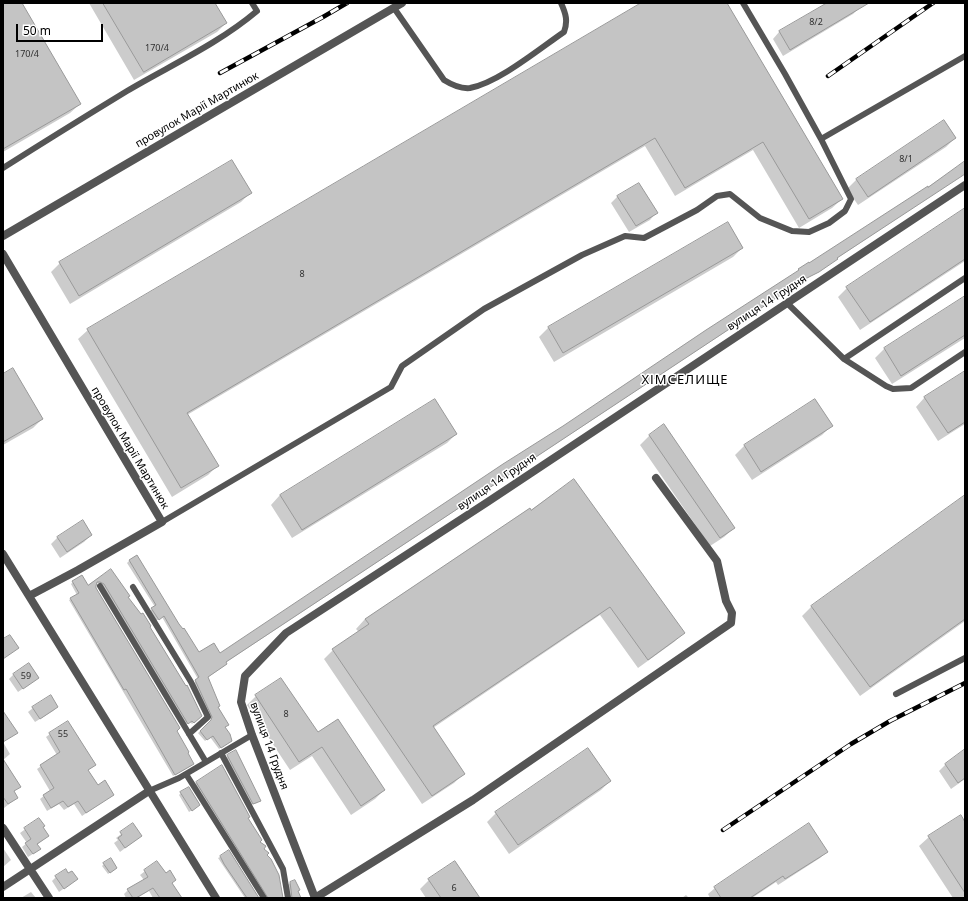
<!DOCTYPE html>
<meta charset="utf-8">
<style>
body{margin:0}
#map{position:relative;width:968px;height:901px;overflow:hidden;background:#fff;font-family:"Noto Sans",sans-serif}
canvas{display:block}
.frame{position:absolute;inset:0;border:4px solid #000;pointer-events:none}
.scale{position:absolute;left:16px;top:24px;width:87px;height:18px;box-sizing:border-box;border:2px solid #000;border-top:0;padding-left:5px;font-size:12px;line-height:14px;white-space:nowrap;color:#000;-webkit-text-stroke:3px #fff;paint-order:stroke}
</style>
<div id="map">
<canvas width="968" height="901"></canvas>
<div class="frame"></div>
<div class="scale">50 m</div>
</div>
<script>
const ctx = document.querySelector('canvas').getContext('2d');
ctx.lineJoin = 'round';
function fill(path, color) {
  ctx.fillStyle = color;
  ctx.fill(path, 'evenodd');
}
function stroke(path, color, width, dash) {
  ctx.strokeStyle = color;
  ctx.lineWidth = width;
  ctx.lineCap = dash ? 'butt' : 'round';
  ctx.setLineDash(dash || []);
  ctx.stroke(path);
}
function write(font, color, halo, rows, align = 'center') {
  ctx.font = font + ' "Noto Sans",sans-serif';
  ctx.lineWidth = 3;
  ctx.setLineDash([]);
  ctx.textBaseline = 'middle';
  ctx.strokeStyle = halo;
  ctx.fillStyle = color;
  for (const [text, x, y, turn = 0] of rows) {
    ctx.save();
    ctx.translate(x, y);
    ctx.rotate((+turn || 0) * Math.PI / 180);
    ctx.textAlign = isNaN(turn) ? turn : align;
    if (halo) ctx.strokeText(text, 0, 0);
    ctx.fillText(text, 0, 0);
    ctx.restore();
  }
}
const shadow = new Path2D(`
 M3,3h18l59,101 -10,9 -67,39z
 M89,3h125l12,20 -9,9 -83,48z
 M643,3h83l116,196 -10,9 -33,20 -46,-78 -78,46 -30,-50 -458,269 30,51 -9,9 -36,22 -94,-158 10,-9z
 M829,3h27l3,5 -6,6 -70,42 -10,-17 6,-7z
 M944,122l11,16 -9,9 -88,58 -11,-16 9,-9z
 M965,162v11l-129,86 -20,14 -14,8 -577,382 1,1 -2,2 -17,12 11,29 9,18 -3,3 7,13 -12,8 -9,-12 -5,4 -7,-8 12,-10 1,-3 -17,-37 4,-4 -36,-62 -6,4 -6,-10 5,-4 -28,-44 2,-2 8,-5 41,68 21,29 21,1 577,-382 2,-3 10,-5 119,-76z
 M251,192l-10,10 -171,102 -19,-32 9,-9z
 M618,196l38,17 -6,7 -21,12 -18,-29z
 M965,211v50l-105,69 -22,-33 9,-9z
 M728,224l14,24 -9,9 -179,105 -15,-25 9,-9z
 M965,297v41l-73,46 -17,-26 9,-9z
 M965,372v52l-27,17 -22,-34 9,-10z
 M3,375l39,44 -9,9 -30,17z
 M831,426l-9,9 -70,45 -17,-25 10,-10z
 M456,434l-9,9 -155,95 -21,-33 9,-10z
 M650,435l84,93 -10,9 -14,9 -70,-101z
 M965,496v125l-105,75 -58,-80 10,-10z
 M529,509l154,124 -9,9 -36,26 -38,-53 -167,113 30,46 -9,9 -32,21 -98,-145 9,-9 26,-18 -3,-3 9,-10z
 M91,535l-7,7 -24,16 -9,-14 6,-6z
 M111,571l16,26 22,30 52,89 -9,8 -2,-2 -4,3 -84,-140 -4,-2 -2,1 -1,5 92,164 4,13 -18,10 -104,-176 8,-5 -6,-11 2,-2 9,-5 5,9z
 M13,675l25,3 -20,14 -9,-13z
 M281,679l36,55 67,56 -9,9 -24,16 -39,-59 -22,14 -43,-65 9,-9z
 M57,707l-4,4 -18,11 -7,-10 5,-4z
 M3,713l13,20 -13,9 7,12 -7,6z
 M50,734l45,31 -8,6 10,15 16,9 -31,21 -8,-12 -10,6 -5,-6 -12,7 -7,-12 10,-8 -13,-22 20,-14 -11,-18z
 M965,751v28l-14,10 -12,-18 7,-7z
 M228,756l31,45 -2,2 -6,2 -25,-47z
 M3,761l16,26 -6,5 4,6 -13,10z
 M610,781l-9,9 -92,64 -22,-32 9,-9z
 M197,782l50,36 19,37 16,43h-16l-71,-114z
 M181,793l16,14 -8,5 -10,-17z
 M39,819l3,8 6,9 -11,9 -1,7 -8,5 -6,-10 5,-4 -7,-10z
 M965,823v73l-3,2h-9l-34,-52 10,-9z
 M133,825l8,11 -21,16 -6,-9 4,-3 -2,-2z
 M3,848l8,12 -8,7z
 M826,852l-6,6 -42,27 -2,-3 -24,16h-42l-2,-4 7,-6z
 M220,857l38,41h-13l-27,-40z
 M157,862l24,36h-28l-4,-7 -12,7h-11l-2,-4 4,-4 16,-10 -4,-5z
 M104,864l12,4 -8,6 -6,-8z
 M68,874l9,5 -18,13 -7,-11 4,-4z
 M429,880l50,18h-53l-6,-9z
 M290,883l7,8 3,7h-10l-2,-13z
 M31,892l5,6h-15z
 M686,895l3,3h-7z`);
const building = new Path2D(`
 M3,3h19l59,101 -78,45z
 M103,3h112l12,20 -83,49z
 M641,3h86l116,196 -34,20 -46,-77 -78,46 -30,-50 -468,275 32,53 -38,22 -94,-159z
 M827,3h42l-79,47 -11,-19z
 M944,120l12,18 -88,59 -12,-18z
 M232,160l20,33 -173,103 -20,-34z
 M965,161v13l-3,2 -125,82 1,1 -19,13 -14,7 -579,383 1,2 -19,13 12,29 -2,1 11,18 -4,2 5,7 2,7 -11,7 -8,-12 -6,4 -7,-9 11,-11 1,-3 -17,-37 4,-3 -35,-61 -5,4 -8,-12 5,-3 -27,-45 8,-5 42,69 4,5 1,-1 15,24 15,-9 6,10 283,-189 60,-38 143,-96 93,-60 -1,-1 11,-7v1l119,-77v1z
 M639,183l19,30 -22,13 -19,-30z
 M965,208v51l-95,63 -24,-35z
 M728,222l15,26 -180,105 -15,-26z
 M965,296v39l-64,41 -17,-28z
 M13,368l30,51 -40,23v-68z
 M965,371v51l-17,11 -24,-36z
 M435,399l22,35 -155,96 -22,-35z
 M815,399l18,27 -72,46 -17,-27z
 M664,424l71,104 -15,10 -71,-103z
 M574,479l111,154 -37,27 -38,-53 -177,119 32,48 -33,22 -100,-147 37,-25 -4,-5 165,-111 1,2z
 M965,495v124l-95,68 -59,-81z
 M83,520l9,15 -25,17 -10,-15z
 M111,569l19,27 -2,1 13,17 2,-1 8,13 -1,1 36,59 1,-1 15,31 -8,7 -2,-2 -4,3 -84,-140 -4,-2h-3l-1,4v2l84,140 -3,3 12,21 -1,1 6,11 -19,11 -49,-86 -2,1 -54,-92 9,-5 -7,-12 10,-6 6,10z
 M10,635l9,13 -16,11v-20z
 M29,663l10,15 -16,11 -10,-15z
 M281,678l37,54 20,-13 47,71 -24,16 -39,-59 -23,15 -44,-67z
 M51,695l7,12 -18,12 -8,-12z
 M3,711l15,22 -15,9z
 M68,721l28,44 -8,5 10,15 7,-5 9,15 -28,18 -8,-12 -10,6 -5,-6 -12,7 -8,-13 11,-7 -14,-23 20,-13 -11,-19z
 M588,748l23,33 -93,64 -23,-33z
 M965,749v29l-7,5 -13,-19z
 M236,750l25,51 -8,3 -26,-49z
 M3,759l18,28 -7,4 4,7 -10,6 -5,-7z
 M222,765l28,52 -2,1 14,22 -2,2 6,4 -2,3 5,4 -2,2 4,4 8,16 4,23h-15l-72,-116z
 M189,787l11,18 -8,6 -12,-19z
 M961,815l4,7v71l-37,-57z
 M39,818l6,8 -2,1 6,9 -12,8 4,5 -8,5 -8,-11 6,-4 -7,-11z
 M133,823l9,13 -17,12 -7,-10 4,-3 -2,-3z
 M809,823l19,29 -43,27 -2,-3 -33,22h-29l-7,-11z
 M229,850l30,48h-12l-23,-34 -4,-8z
 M111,858l6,10 -7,5 -7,-10z
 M157,861l9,12 4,-3 6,10 -4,3 10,15h-22l-7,-10 -17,10h-3l-6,-9 21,-12 -4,-7z
 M455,861l25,37h-39l-13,-19z
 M66,869l2,4 4,-2 6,8 -14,10 -9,-13z
 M295,880l5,10 -2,1 3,7h-9l-2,-16z`);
const service = new Path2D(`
 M394,8l50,72c8,5 16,9 26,8 28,-5 69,-39 94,-56 4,-11 2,-18 -3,-29
 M821,139l144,-83
 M3,168c41,-26 83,-52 124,-77 44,-26 91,-47 130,-80l-5,-8
 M787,303l57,56 42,27 7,3 18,-1 54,-36
 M844,359l121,-81
 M162,522l229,-135 11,-21 82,-57 98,-54 43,-19 19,2 53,-28 20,-14 13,-2 30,24 32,13 17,1 20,-9 16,-12 6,-12 -30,-60 -36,-65 -42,-71
 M100,586l106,176
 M133,587l58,95 17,35 -19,17
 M896,694l69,-36
 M221,753l62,116 5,29
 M186,774l78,124
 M149,791l30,-13 73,-43`);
const minor = new Path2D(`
 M3,236l399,-233
 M3,254l159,268 -84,48 -49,26
 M3,554l213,344
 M3,828l46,70
 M3,887l146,-96
 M315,898l-63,-163 -11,-33 4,-26 41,-43 200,-130 479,-318
 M315,898l158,-98 258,-177 1,-10 -6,-12 -9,-40 -61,-83`);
const rail = new Path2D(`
 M220,73l103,-56 24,-14
 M828,76l105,-73
 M723,830l128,-86 39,-23 75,-38`);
const numberNames = [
 ["8/2",816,22],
 ["170/4",157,48],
 ["170/4",27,54],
 ["8/1",906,159],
 ["8",302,274],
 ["59",26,676],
 ["8",286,714],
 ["55",63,734],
 ["6",454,888]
];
const streetNames = [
 ["провулок Марії Мартинюк",197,110,-30],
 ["вулиця 14 Грудня",767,303,-33],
 ["провулок Марії Мартинюк",130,448,59],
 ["вулиця 14 Грудня",497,482,-34],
 ["вулиця 14 Грудня",269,746,70]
];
const quarterNames = [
 ["ХІМСЕЛИЩЕ",685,380]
];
fill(shadow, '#0003');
fill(building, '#c4c4c4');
stroke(building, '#999', 1);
stroke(service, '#555', 6);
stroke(minor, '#555', 8);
stroke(rail, '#000', 4.5);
stroke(rail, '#fff', 3, [9]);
write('9px', '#313131', null, numberNames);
write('11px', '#000', '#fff', streetNames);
ctx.letterSpacing = '1px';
write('13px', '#000', '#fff', quarterNames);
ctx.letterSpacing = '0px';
</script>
